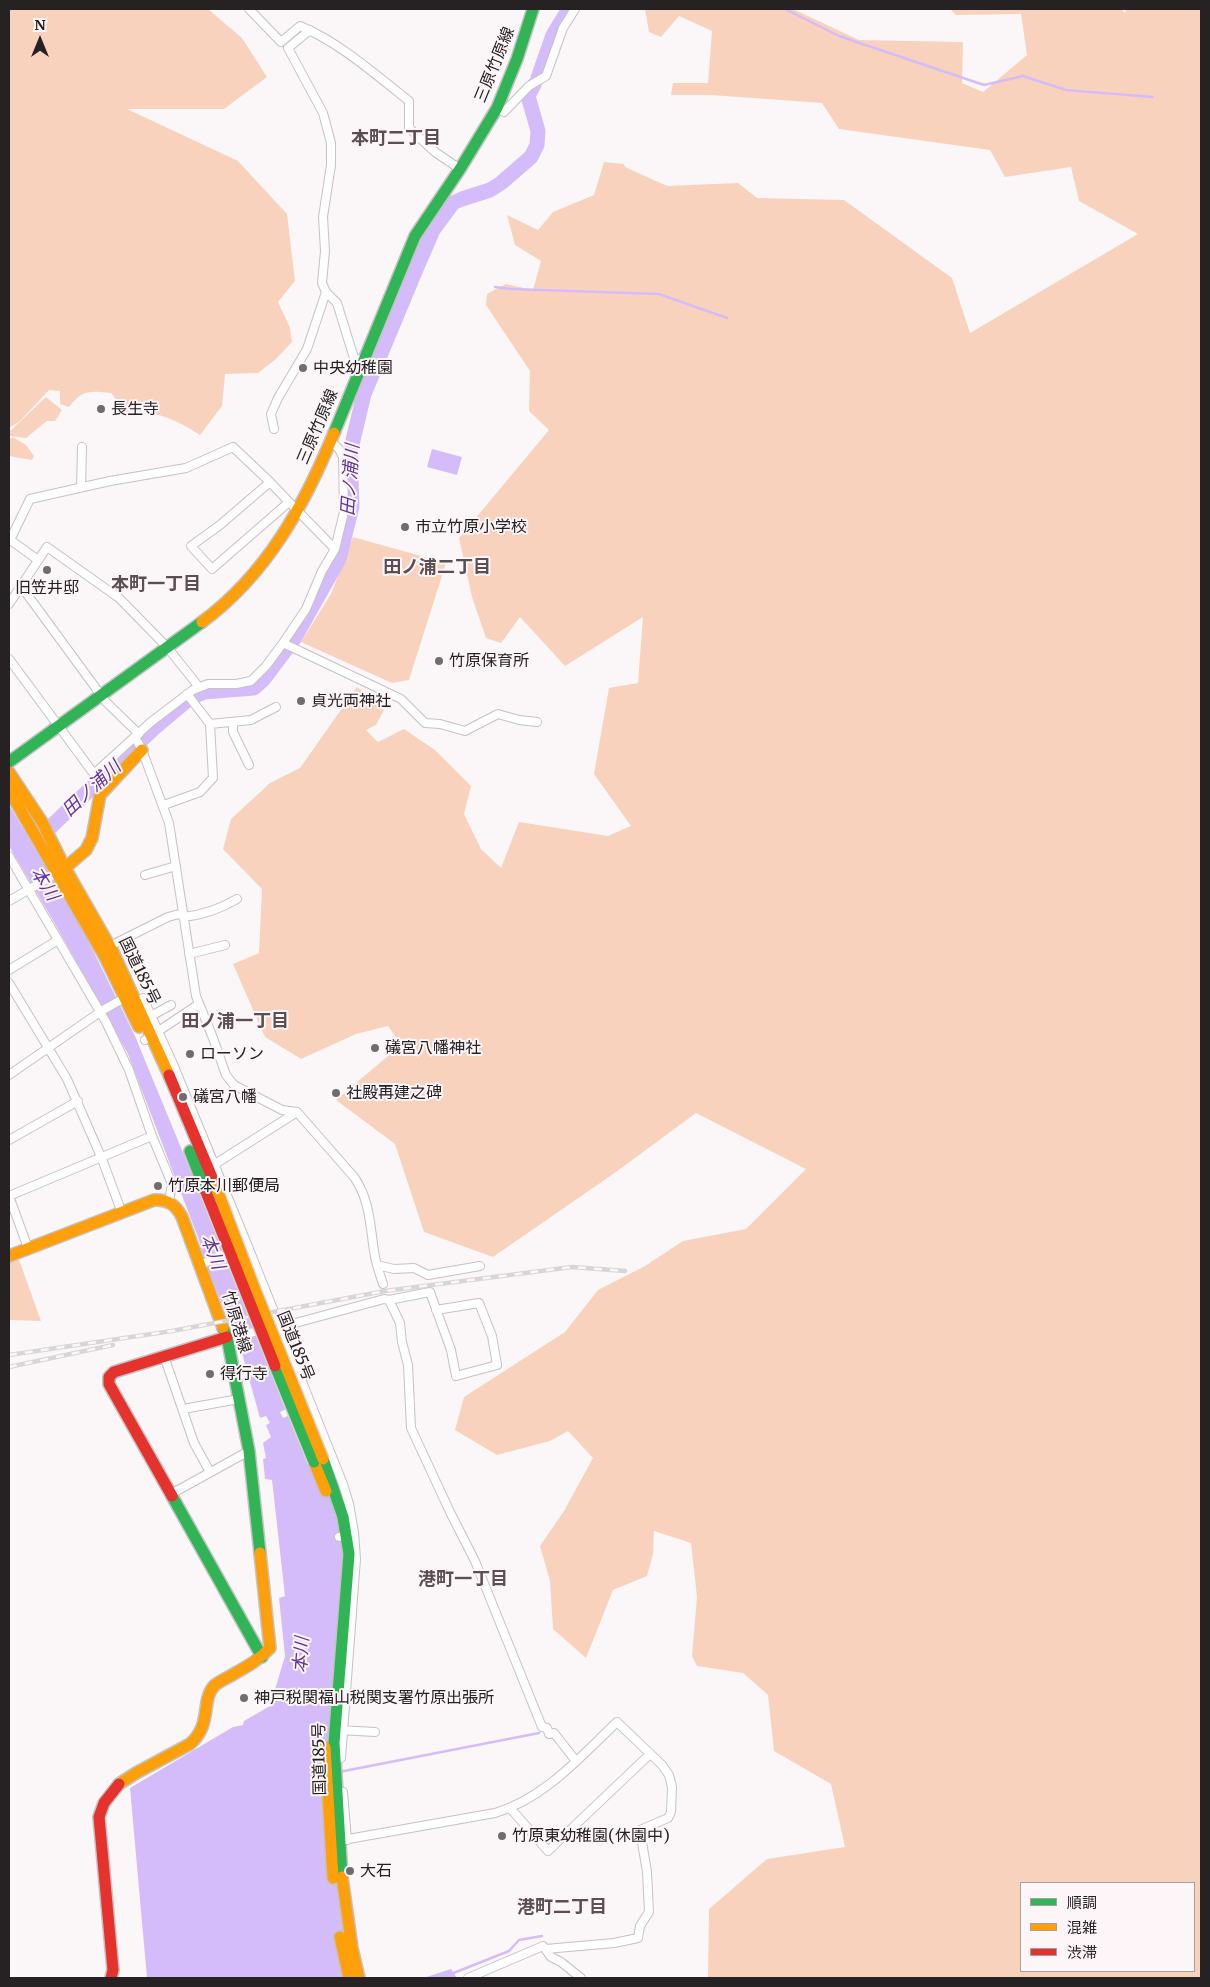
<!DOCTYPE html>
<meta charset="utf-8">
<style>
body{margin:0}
#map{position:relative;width:1210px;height:1987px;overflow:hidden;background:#fbf7f8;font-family:Merriweather,"Noto Sans JP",serif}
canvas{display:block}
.frame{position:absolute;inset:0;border:10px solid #262123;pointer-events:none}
.legend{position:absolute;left:1020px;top:1882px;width:175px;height:90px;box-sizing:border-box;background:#fdf5f7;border:1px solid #a7a0a2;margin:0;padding:6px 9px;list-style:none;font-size:15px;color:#262123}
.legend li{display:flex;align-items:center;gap:10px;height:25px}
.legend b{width:25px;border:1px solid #a7a0a2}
.north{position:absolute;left:15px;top:15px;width:50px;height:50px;-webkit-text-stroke:4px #fdf5f7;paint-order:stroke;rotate:0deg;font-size:14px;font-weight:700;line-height:20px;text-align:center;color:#262123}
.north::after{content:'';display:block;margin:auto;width:18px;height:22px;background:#262123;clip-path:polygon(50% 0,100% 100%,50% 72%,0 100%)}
</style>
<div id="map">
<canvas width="1210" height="1987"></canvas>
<div class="frame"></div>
<ul class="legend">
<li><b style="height:6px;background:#30b455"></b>順調</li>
<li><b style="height:6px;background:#ff9f0a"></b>混雑</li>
<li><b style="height:6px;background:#e5322d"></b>渋滞</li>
</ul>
<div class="north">N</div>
</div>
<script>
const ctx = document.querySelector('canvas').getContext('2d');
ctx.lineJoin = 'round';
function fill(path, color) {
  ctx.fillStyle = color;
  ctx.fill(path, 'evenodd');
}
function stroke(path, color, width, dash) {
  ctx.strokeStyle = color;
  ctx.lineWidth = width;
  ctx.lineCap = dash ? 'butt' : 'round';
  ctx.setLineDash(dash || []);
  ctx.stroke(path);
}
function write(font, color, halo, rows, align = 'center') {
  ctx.font = font + ' Merriweather,"Noto Sans JP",serif';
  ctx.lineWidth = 4;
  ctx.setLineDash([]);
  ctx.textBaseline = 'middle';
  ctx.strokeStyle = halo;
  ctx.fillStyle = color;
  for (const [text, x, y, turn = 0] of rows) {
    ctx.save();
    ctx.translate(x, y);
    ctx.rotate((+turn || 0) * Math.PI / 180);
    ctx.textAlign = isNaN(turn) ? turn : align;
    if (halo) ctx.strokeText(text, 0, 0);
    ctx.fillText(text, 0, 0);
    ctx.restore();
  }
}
const green = new Path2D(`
 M9,9h199l34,29 25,39 -43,32h-97l111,52 49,53 8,67 -17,21 12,26 2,14 -16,17 -18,14 -33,1 -3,32 -22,29c-25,-16 -45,-25 -74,-23l-15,-19c-21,-2 -28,-4 -42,14l-9,-3v-13l-11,-1 -29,31 -11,7z
 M645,9h148l66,31 104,2 -1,41 21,9 44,-37 -6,-41 -65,1 -6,-6h171l4,4 1,-4h75v1969h-493l1,-69 58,-50 78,-12 -14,-63 -57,-33 -6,-56 -25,-22 -46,-7 -5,-10 5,-59 -6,-54 -37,-12 -1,23 -6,22 -34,14 -27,68 -33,-29 -3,-48 -10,-35 24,-35 29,-53 -25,-27 -18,10 -53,14 -42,-25 9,-33 101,-65 33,-42 47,-24 38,-25 63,-12 60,-60 -110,-56 -80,59 -123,85 -69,-25 -29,-88 -59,-44 65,-55 -13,-19 -32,8 -55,25 -36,-22 -32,-73 26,-11 3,-64 -39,-40 8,-30 39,-36 30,-15 57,-81 27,23 -8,15 -10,5 12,12 26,-13 31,21 36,36 -7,28 17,35 20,19 18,-46 89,14 23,-10 -37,-52 15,-86 29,-5 5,-66 -78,49 -45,-49 -19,26 -15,-5 -14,-41 -13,-59 90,-108 -20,-19 1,-40 -44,-66 1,-11 19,-10 27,6 8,-29 -26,-16 -8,-30 31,15 15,-18 41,-17 10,-33 20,2 1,3 42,19 71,-3 19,15 87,2 108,78 18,55 168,-99 -59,-33 -8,-34 -66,10 -15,-27 -151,-21 -17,-26 -111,-8h-40l2,-12h35l4,-52 -33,-15 -18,21 -12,-5zM1021,1883h173v88h-173z
 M46,397l16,13 -7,11h-8l-21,17 -16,-2 -1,-4z
 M13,437l13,8 8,11 -2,4 -23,-4v-17z
 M353,537l93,26 -37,117 -17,3 -91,-41 30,-48z
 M18,1257l23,64 -32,-1v-59z`);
const water = new Path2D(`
 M432,449l30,8 -5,18 -30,-8z
 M9,805l73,123 53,108 65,158 105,206 -25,12 3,6 26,-11 39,107 -8,199 4,265h-197l-17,-190 103,-61 10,-2 1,-4 26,-15 15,-50 -6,-58 6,-2 -13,-116 -7,-1 -2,-20 3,-1 -3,-15 8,-6 -5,-12 4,-2 -4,-7 -6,2 -20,-72 -35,-83 -6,-23 -71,-186 -74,-132 -45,-76z
 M451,1969l6,9h-34z`);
const stream = new Path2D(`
 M785,9l54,27 145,49 39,-9 43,14 87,7
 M495,287l16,2 148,5 68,24
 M339,1772l200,-39
 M451,1974l58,-23 10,-11 23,-4`);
const river = new Path2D(`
 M538,78l15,-43 16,-26
 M38,839l115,-110 37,-31 14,-6 50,-4 9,-8 31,-41 45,-80 13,-52 -2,-54 14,-59 50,-120 19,-44 20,-27 9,-4 28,-9 11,-7 30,-26 6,-12 1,-14 -10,-35 6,-11`);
const street = new Path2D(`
 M249,9l32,33 19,-16c39,16 76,49 109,75v27l26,24 25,17
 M310,30l-22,18 35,65 8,30v22l-8,52 2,34 -3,32 4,9 11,11 17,55 10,3
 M497,108l7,4 25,-26 17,-10 17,-48 12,-19
 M274,429l-3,-15 7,-16 29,-49 19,-57
 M270,482l19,20
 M81,487l1,-40
 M9,539l29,21
 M10,540l20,-41 80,-18 76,-13 47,-21 37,35 -50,43 -29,21 21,23 77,-67 46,47
 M21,586l85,116 33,32
 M9,604l38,-57 72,51 48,49 32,40
 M283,643l118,56 24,24 15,1 25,7 33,-17 21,6 18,2
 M9,659l85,115 57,-52 42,-32 15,-6h28l15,-3 15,-15 17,-23 23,-34 16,-38 13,-22 9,-37 -1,-55 -4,-8 -8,-8
 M187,694l23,30 41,-4 25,-13
 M233,722v10l16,33
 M135,737l7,13 27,73 27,173 17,42 13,37 8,10 48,25 15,2 57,65c17,24 16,52 21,80 2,9 5,18 8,27
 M164,805l36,-13 13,-14 -3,-54
 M9,856l97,166 23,48 23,66 20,48 -3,17
 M145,875l31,-9
 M9,901l50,-29
 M183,917c20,-2 37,-8 54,-18
 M110,946l58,-29 15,-4
 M189,954l36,-9
 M9,970l49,-30
 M9,983l58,96 35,80 20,54
 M143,998l30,66 74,180
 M151,1016l20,-11
 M145,1040l54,-36
 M9,1075l94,-65 25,-14
 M9,1140l69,-39
 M212,1166l85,-54
 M9,1196l143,-60
 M9,1196l19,52
 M200,1265l47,-21 96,240 6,20 5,28 -15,5
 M377,1265l17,4 20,-1 14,7 52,-9
 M389,1300l41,-8 1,3 20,55 5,26 41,-11 -5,-29 -13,-33 -43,7
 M227,1337l50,-9 107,-29 5,1 11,23 2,19 6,23 3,63 39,84 25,49 67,166 5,1 2,6 5,-1 22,28
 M164,1356l30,87 16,29
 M183,1409l56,-10
 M171,1494l78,-43
 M339,1730l36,2
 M341,1758l15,-199 -2,-27
 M343,1792l4,48
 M511,1809l37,42 102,-97
 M337,1841l158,-28c49,-14 86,-57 122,-91l45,43 7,10 3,12 -1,25 -3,6 -28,12 7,42 2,40 -9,14 -2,12 -24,5 -68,6
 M468,1978l75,-32 8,11 10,5 20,16`);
const fast = new Path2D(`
 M334,433l81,-197 45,-67 37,-61 20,-49 16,-50
 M9,762l193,-140
 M190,1151l16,41
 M223,1328l4,9 22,114 11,102
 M323,1459l20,58 6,37 -15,189 8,134
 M172,1496l90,161`);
const slow = new Path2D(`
 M202,622c65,-48 102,-116 132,-189
 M9,772l33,50 23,46 48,84 56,123
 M9,790l96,167 34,70
 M65,868l21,-18 6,-12 8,-43 42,-45
 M9,1256l145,-56c14,-1 22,5 28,17l41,111
 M314,1462l12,29
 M325,1747l8,131
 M119,1784l17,-11 54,-29c23,-20 10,-44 25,-59 5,-4 12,-7 17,-10 14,-8 27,-15 38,-27l-10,-95
 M342,1877l10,71 7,30
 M340,1937l9,41`);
const jam = new Path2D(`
 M169,1075l47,112
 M172,1496l-63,-112v-7l5,-5 113,-35
 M111,1978l2,-8 -14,-153 5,-14 15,-19`);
const rail = new Path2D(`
 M9,1355l163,-24 213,-40 187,-24 53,4
 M9,1367l104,-22`);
const fastBridge = new Path2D(`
 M275,1366l39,96`);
const slowBridge = new Path2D(`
 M216,1187l39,103 68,169`);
const jamBridge = new Path2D(`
 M206,1192l69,174`);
const markers = [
 [303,368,5,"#716c6e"],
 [101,409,5,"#716c6e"],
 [405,527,5,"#716c6e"],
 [47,570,5,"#716c6e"],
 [439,661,5,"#716c6e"],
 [301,701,5,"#716c6e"],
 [375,1048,5,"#716c6e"],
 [190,1054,5,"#716c6e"],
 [336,1093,5,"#716c6e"],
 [183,1097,5,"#716c6e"],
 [158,1186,5,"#716c6e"],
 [210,1374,5,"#716c6e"],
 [244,1698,5,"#716c6e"],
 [502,1836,5,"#716c6e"],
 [350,1871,5,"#716c6e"]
];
const streetNames = [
 ["三原竹原線",495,65,-68],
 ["三原竹原線",318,427,-67],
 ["国道185号",139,971,64],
 ["竹原港線",236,1322,73],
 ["国道185号",295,1346,68],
 ["国道185号",320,1759,-91]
];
const poiNames = [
 ["中央幼稚園",313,368],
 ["長生寺",111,409],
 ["市立竹原小学校",415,527],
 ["旧笠井邸",47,588,"center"],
 ["竹原保育所",449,661],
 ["貞光両神社",311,701],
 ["礒宮八幡神社",385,1048],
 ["ローソン",200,1054],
 ["社殿再建之碑",346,1093],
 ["礒宮八幡",193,1097],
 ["竹原本川郵便局",168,1186],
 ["得行寺",220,1374],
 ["神戸税関福山税関支署竹原出張所",254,1698],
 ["竹原東幼稚園(休園中)",512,1836],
 ["大石",360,1871]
];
const neighbourhoodNames = [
 ["本町二丁目",396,139],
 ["田ノ浦二丁目",437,568],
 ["本町一丁目",156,585],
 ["田ノ浦一丁目",235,1022],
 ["港町一丁目",463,1580],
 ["港町二丁目",562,1908]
];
const waterNames = [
 ["田ノ浦川",351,480,-86],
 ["田ノ浦川",92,789,-43],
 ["本川",44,884,58],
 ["本川",212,1252,69],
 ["本川",302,1655,-86]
];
fill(green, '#f8d2bd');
fill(water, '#d4bcfa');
stroke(stream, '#d4bcfa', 2.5);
stroke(river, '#d4bcfa', 15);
stroke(street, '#c6c2c3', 10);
stroke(fast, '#c6c2c3', 14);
stroke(slow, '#c6c2c3', 14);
stroke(jam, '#c6c2c3', 14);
stroke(street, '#fefefe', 8);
stroke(fast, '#30b455', 11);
stroke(slow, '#ff9f0a', 11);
stroke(jam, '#e5322d', 11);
stroke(rail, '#d7d6d6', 4.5);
stroke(rail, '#fdf5f7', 2.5, [8]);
stroke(fastBridge, '#d6d4d5', 14, []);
stroke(slowBridge, '#d6d4d5', 14, []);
stroke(jamBridge, '#d6d4d5', 14, []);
stroke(fastBridge, '#30b455', 11);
stroke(slowBridge, '#ff9f0a', 11);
stroke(jamBridge, '#e5322d', 11);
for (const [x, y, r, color] of markers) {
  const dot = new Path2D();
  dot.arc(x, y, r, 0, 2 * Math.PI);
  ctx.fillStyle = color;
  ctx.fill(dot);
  stroke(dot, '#fdf5f7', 2);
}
write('16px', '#262123', '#fdf5f7', streetNames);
write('16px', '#262123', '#fdf5f7', poiNames, 'left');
write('bold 18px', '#5b4f53', '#fdf5f7', neighbourhoodNames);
write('italic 18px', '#623699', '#fdf5f7', waterNames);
</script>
